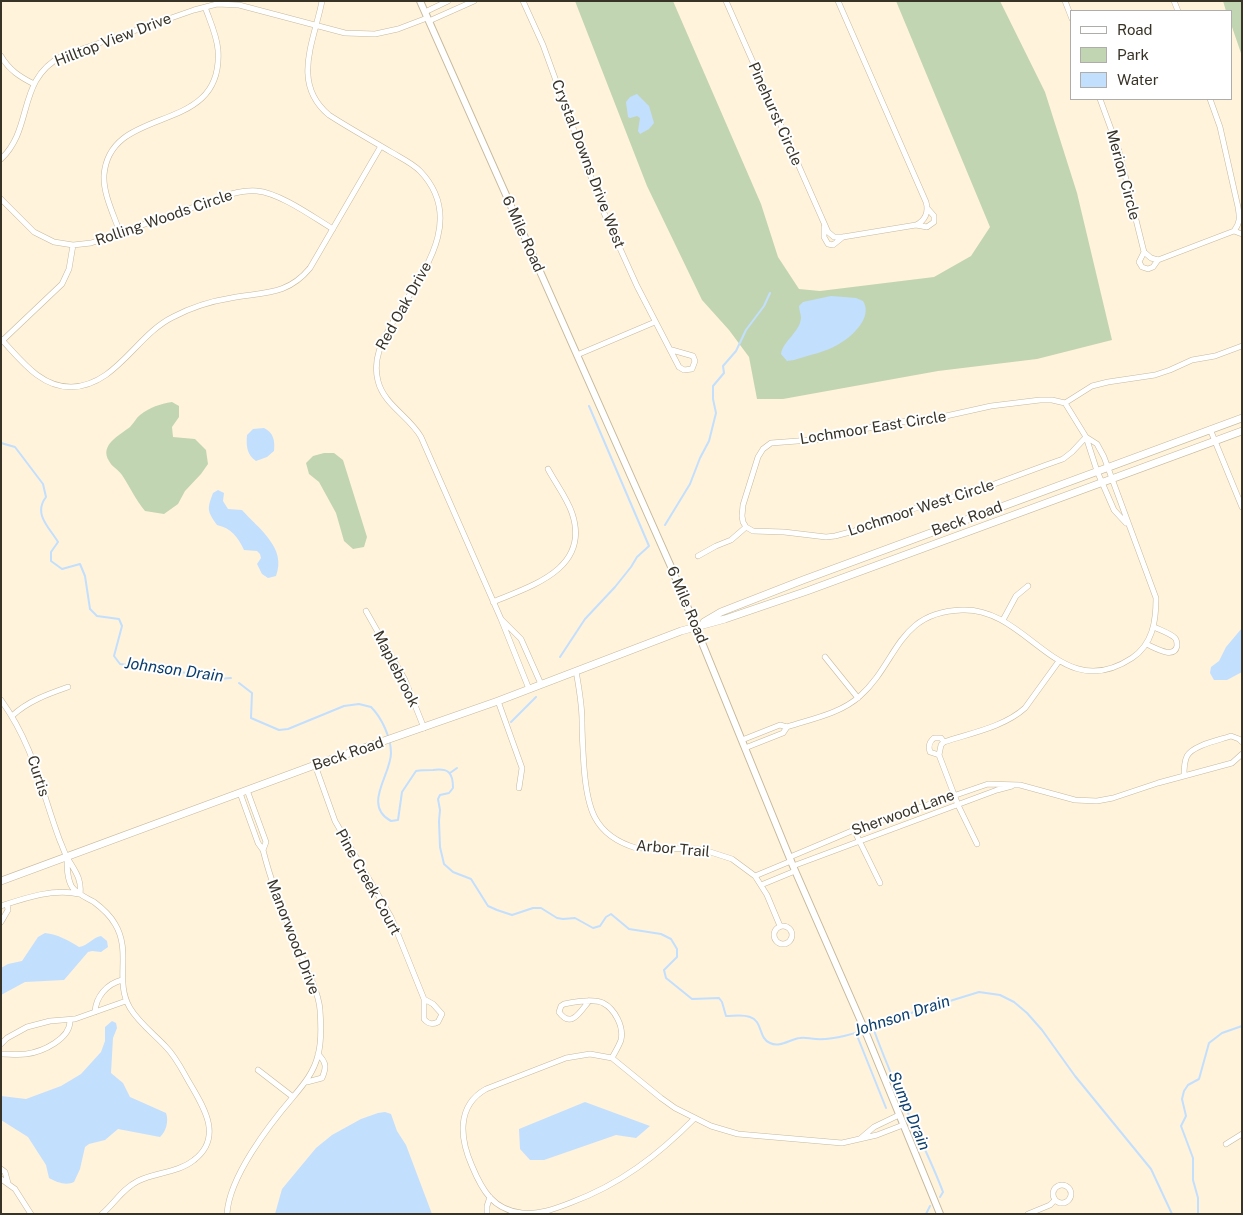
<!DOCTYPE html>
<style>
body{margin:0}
#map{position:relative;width:1243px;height:1215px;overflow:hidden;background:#fff3dc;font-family:"Public Sans",sans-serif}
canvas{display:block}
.frame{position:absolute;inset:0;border:2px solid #383327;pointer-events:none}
.legend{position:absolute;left:1070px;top:10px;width:162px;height:90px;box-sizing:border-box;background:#fff;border:1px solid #afada9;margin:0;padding:6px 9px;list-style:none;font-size:15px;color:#383327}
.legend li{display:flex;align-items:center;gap:10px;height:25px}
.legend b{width:25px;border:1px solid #afada9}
</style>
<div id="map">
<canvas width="1243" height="1215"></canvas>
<div class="frame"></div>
<ul class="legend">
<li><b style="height:6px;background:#fff"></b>Road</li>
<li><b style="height:14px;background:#c2d5b2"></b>Park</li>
<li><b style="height:14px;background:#c3dffe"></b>Water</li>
</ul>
</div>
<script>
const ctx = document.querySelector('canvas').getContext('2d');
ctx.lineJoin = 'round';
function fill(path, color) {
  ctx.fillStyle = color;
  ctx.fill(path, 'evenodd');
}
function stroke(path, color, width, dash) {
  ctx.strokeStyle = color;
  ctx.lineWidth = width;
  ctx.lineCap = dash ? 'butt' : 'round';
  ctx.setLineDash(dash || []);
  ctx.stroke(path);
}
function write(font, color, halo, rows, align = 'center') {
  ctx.font = font + ' "Public Sans",sans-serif';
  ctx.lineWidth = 4;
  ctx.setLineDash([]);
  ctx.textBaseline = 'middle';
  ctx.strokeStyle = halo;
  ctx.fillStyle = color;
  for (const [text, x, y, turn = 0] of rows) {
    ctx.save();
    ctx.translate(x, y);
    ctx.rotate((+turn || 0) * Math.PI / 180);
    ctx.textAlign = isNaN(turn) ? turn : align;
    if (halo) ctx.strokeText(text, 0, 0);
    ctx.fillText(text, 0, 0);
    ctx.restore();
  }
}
const green = new Path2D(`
 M575,1h98l88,203 17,53 21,32 21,2 114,-14 37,-21 19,-29 -94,-226h104l45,91 32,101 35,147 -75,19 -99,12 -155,28h-26l-8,-42 -20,-27 -27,-30 -55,-114z
 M1223,1h19v55l-10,-29v-16h-6z
 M172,402l7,4v11l-7,10 1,10 22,2 11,11 2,14 -7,10 -16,17 -7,13 -14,10 -19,-3c-10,-12 -15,-24 -23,-36 -4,-6 -10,-8 -13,-14 -10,-16 11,-26 21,-34 4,-4 6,-9 10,-12 10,-8 20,-11 32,-13z
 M324,453h10l9,7 24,77 -3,10 -11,2 -9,-8 -8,-28 -17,-31 -10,-8 -3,-11 7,-7z`);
const water = new Path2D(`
 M637,94l12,12 5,17 -5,6 -9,5 -2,-3 2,-13 -3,-2 -7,2 -2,-1 -2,-15 4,-5z
 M831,296l25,2 7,3c10,16 -10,35 -24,43 -13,8 -30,11 -45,16l-7,1 -6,-7c2,-13 19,-22 20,-36 0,-4 -2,-8 -2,-12l4,-4z
 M264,428c10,5 11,13 10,23l-7,6 -11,4c-9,-6 -10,-15 -9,-26l6,-6z
 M218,490l6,3 -1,8 5,8 14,1c17,19 45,38 34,66l-8,2 -6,-4 -5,-10 4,-6 -1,-4 -3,-3 -13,-1c-6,-13 -13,-22 -27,-25 -10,-14 -10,-16 -4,-32z
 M1242,628v44l-15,8h-13l-4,-7 1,-6 8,-6 7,-14z
 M45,933c12,1 25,8 34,14 9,-1 14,-10 22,-11l6,5 1,6 -7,5 -9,-1 -4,1 -24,28 -39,2 -24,13v-27l7,-4 14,-3 16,-24z
 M112,1021l4,2 1,5 -4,10 -2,35 12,10 7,14 36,16c3,8 0,19 -6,24l-42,-8 -13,11 -16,4 -4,3 -5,22 -6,13c-8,4 -18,0 -25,-4l-3,-13 -18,-28 -27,-17v-24l25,3 35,-13 20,-12 20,-22 4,-11v-14z
 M585,1102l65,24 -14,12 -20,-3 -72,25h-14l-10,-11 -1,-20z
 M385,1112l6,2 6,17 9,14 26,69h-157l7,-25 34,-41 16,-13 29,-16 17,-6z`);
const stream = new Path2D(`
 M1,443l14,4 28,37 3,13c-13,17 3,30 12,45l-7,10v9l11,8 18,-5 5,12 5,33 7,7 22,3 3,7 -8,30 6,8 90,12 7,3 14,-1
 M665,525l25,-41 10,-26 9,-17 7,-28 -3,-14v-13l11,-13 -1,-7 13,-15 10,-21 18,-24 6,-13
 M560,657l25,-38 30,-32 16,-20 6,-10 12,-11 -60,-140
 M239,683l13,10 -1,25 28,12 9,-1 56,-23 15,-2 12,3c11,11 20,31 20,46 0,22 -29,52 0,68l7,-1 4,-28 14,-21c6,-1 11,-1 17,-1 15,-2 20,2 20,18l-4,5 -9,2 -2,4 2,11 -1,11 1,26 4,17 9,8 18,7 17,27 9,4 15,5 21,-7h8l16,10 6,1 12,-1 18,10 7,-2 6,-9 5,-3 18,15 32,5 10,5 6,10v8l-13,13 2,8 26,21 27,-1 3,4 4,14c8,0 16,-2 24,1 13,4 8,21 20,26 10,5 20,-4 30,-5 6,-1 10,1 16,1 16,1 43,-5 56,-14l107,-33 21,3 14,7 13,11 15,17 33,46 76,93 21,45
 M511,722l25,-25
 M450,773l7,-5
 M872,1025c8,22 17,44 26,65 14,34 32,67 45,102l-3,5
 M856,1033l30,75
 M926,1214l4,-8
 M1198,1214v-16l-5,-18v-22l-12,-32 5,-10 -4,-17 2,-8 4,-6 11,-6 10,-36 13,-10 20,-7`);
const minor = new Path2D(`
 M322,1c-8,41 -31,82 7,114 20,13 42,25 62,37 10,6 21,11 29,19 47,49 1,104 -26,149 -11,20 -22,38 -16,61 6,24 31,35 43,56l80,182 28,70
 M523,1l20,44 61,168 33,73 42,81 5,3 8,-1 3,-8 -2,-5 -21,-6
 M726,1l102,231 6,5h9l73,-12c9,-4 13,-13 10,-23l-88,-201
 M1065,1l7,18
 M1174,1l4,10
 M425,12l23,-11
 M429,21l45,-20
 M1,56c8,14 19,21 33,28
 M1100,99l19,52 25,101 7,6 7,2 76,-29c6,-8 6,-13 4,-24l-18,-80 -10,-28
 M1,159c33,-31 15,-79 61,-103l132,-46 23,-6 22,1 106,28 30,1 23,-5 29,-11
 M1,199l33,33 20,10 19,3 18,-2 140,-49c8,-2 17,-4 26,-3 23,2 56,26 76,38
 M916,225l11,2 7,-5v-6l-7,-8
 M824,227v10l4,7 5,1 10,-8
 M1234,231l8,3
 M120,233c-6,-18 -17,-39 -16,-58 6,-73 120,-37 114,-125 -1,-14 -8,-29 -13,-43
 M1144,252l-5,10 3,5 6,2 5,-2 5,-7
 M1,339c20,21 39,48 70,48 45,-1 65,-52 102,-70 17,-9 39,-16 58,-19 32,-6 56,-2 79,-30l71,-122
 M3,340l59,-56 7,-15 4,-24
 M577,355l78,-33
 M1065,403l-13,-3h-12l-49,6 -45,10 -61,8 -61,15 -53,4 -8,6 -5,8 -15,48 -1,11 1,6 3,5 7,4 31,1 42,5 9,-1 19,-5 52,-20 83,-25 57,-21 17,-6 9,-7 14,-15
 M1065,403l27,-17 16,-4 47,-7 15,-5 22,-10 23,-4 27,-10
 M1065,403l21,34 11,34 17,39 12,13
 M1210,429l32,78
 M698,556l18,-10 15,-6 15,-13
 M493,602c38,-16 98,-33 79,-89 -5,-15 -16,-29 -24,-44
 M366,611l39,69 19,48
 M501,619l20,20 20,45
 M1003,620l13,-24 12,-10
 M1146,644c8,3 28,16 31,2 0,-3 0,-6 -2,-8 -5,-5 -15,-8 -21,-11
 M825,657l33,41
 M576,671c3,17 6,33 6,50 0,16 1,31 2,46 3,40 9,68 52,81l65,1 31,10 23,17 12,19 13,31
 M1,700c33,46 40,90 59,141 3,6 4,12 8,18 7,12 14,20 12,35
 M498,701l24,67 -3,20
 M12,716c16,-15 36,-22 56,-29
 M742,740l38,-15 7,2c24,-8 53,-13 73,-31 38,-34 37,-84 102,-86 67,-3 97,96 170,48 21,-14 24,-37 24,-60l-52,-141 -7,-13 -11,-7
 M1242,742l-3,-3 -8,-3c-11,4 -38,9 -44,20 -3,6 -3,13 -3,20l48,-13 10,-9
 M745,748l38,-15 4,-6
 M939,755l-9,-3c-2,-6 -1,-10 4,-14h7l3,4
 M315,765l20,56 56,96 33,82 9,5 9,10 -4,8c-6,3 -10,2 -14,-3v-20
 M240,793l18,50 5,7 3,-8 -19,-52
 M854,830l26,53
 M977,844l-19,-39 -19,-50 2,-10 3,-3c27,-9 60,-15 81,-34l34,-47
 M67,857c0,10 0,22 5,30 5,7 15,11 22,15 8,6 16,13 21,22 17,28 -1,57 15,84 9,15 24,26 36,39 10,10 16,23 23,35 14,24 35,55 5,78 -16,13 -38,12 -56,21 -16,8 -23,22 -36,33
 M790,857l64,-27 134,-46 32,1 55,15 22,1 16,-3 45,-15 26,-7
 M793,866l204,-76 15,-4
 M755,876l36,-15
 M761,885l34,-14
 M1,906c24,-8 53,-18 78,-12
 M1,922l7,-12 -1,-6
 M774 935a9 9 0 1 1 18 0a9 9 0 1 1-18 0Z
 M589,1001c-9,11 -18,28 -30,11l2,-6 3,-2c10,-2 30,-6 39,-1 12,6 21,24 18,37 -2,6 -6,12 -9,18
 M95,1012c1,-16 12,-28 27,-32
 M1,1044l6,-6 20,-11 23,-6 25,-2 51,-18
 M1,1054c8,0 17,1 25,0 16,-2 45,-15 44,-34
 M258,1070l35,27
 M307,1082l15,-4c5,-11 4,-16 -4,-24
 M695,1118c-38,38 -74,66 -125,85 -16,6 -31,12 -48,10 -29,-3 -40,-23 -50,-47 -12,-27 -16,-60 14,-77l80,-31 24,-4 22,4 49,40 14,10 36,18 27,8 104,9 35,-8 26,-10
 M861,1138l13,-11 25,-12
 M1226,1144l16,-10
 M1,1169l4,3 3,11
 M1,1179l14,10 16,25
 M1053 1194a9 9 0 1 1 18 0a9 9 0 1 1-18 0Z
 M227,1214c2,-37 42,-89 66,-117 11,-13 21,-25 25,-42 4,-14 3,-31 2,-45 -1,-18 -17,-50 -25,-68 -12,-30 -24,-60 -32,-92
 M487,1214v-8l3,-9
 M1028,1214l22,-9 5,-5`);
const tertiary = new Path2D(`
 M420,1l252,568 121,297 70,160 77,188`);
const secondary = new Path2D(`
 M704,622l17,-10 82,-32 439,-162
 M1,881l314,-116 183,-64 183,-70 44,-12 82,-28 435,-160`);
const streetNames = [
 ["Hilltop View Drive",113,40,-21],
 ["Pinehurst Circle",775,114,66],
 ["Crystal Downs Drive West",588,164,69],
 ["Merion Circle",1123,175,75],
 ["Rolling Woods Circle",164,218,-19],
 ["6 Mile Road",523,234,66],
 ["Red Oak Drive",404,306,-61],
 ["Lochmoor East Circle",873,428,-9],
 ["Lochmoor West Circle",921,508,-18],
 ["Beck Road",967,519,-20],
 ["6 Mile Road",687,605,67],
 ["Maplebrook",396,669,63],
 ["Beck Road",348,754,-19],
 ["Curtis",38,776,72],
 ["Sherwood Lane",903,813,-20],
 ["Arbor Trail",673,849,5],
 ["Pine Creek Court",368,882,61],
 ["Manorwood Drive",293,937,69]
];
const waterNames = [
 ["Johnson Drain",174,670,8],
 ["Johnson Drain",902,1016,-18],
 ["Sump Drain",909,1111,67]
];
fill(green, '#c2d5b2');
fill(water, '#c3dffe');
stroke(stream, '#c3dffe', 2);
stroke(minor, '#c6b99c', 6);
stroke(tertiary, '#c6b99c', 8);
stroke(secondary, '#c6b99c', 8);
stroke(minor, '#fff', 5);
stroke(tertiary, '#fff', 6);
stroke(secondary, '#fff', 7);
write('15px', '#383327', '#fff', streetNames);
write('italic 16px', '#0b3e6d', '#fff', waterNames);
</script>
